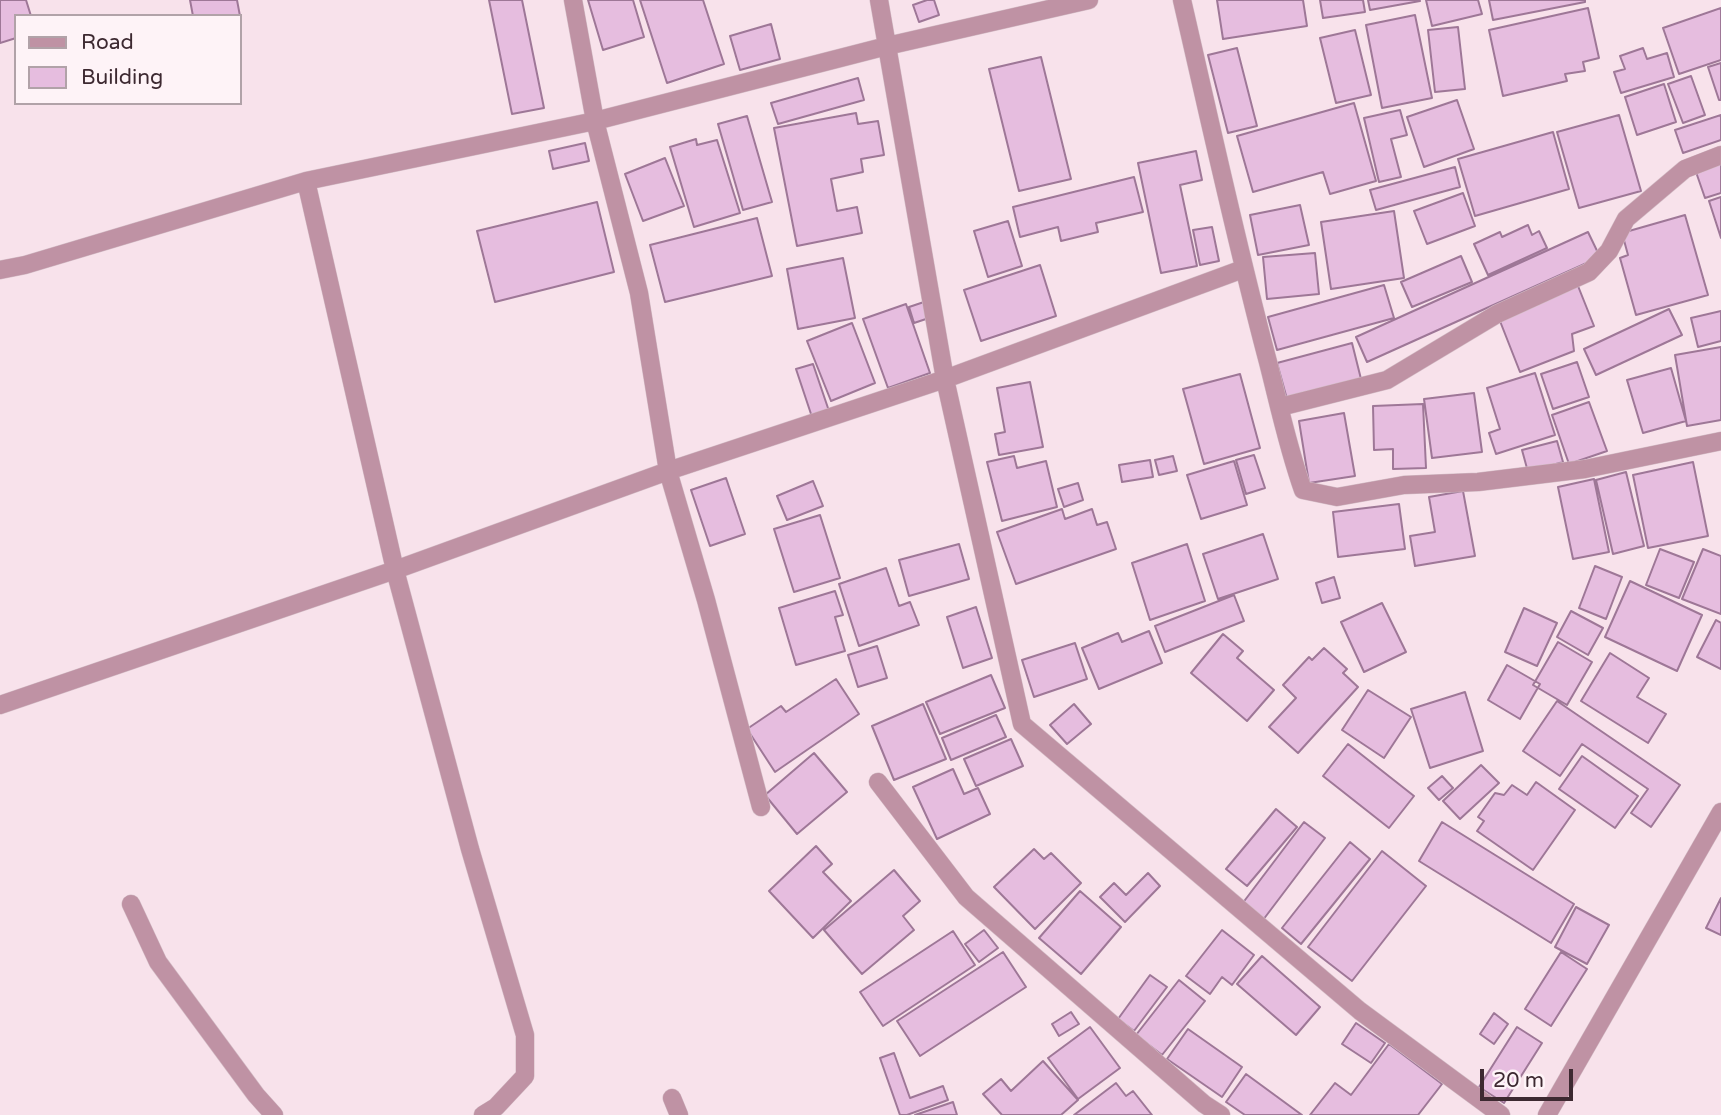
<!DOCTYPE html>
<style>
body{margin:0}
#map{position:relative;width:1721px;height:1115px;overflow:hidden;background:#f8e2eb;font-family:"Varela Round",sans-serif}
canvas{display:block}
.legend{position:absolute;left:14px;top:14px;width:228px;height:91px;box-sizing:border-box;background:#fef3f7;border:2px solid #b1a2a8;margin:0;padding:9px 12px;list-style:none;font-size:21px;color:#3d2931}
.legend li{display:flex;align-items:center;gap:14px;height:35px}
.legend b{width:35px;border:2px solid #b1a2a8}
.scale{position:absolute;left:1480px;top:1069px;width:93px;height:32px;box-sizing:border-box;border:4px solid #3d2931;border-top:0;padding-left:9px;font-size:21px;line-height:24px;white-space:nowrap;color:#3d2931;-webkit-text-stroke:5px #fef3f7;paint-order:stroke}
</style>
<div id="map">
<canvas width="1721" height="1115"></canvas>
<ul class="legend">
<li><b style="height:9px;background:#bf92a4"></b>Road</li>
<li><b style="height:19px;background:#e6bddf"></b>Building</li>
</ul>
<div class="scale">20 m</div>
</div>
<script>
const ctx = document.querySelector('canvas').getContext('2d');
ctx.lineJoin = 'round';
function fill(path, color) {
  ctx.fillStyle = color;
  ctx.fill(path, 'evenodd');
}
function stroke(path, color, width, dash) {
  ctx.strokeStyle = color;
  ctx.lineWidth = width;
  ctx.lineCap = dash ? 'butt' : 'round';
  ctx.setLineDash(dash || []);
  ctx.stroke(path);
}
const building = new Path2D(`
 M0,0h26l5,16h-15v22l-16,5z
 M190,0h47l3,16h-47z
 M489,0h33l22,108 -32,6z
 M588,0h45l11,37 -41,13z
 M640,0h63l21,64 -57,19z
 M927,0h7l5,15 -20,7 -6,-17z
 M1217,0h86l4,26 -84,13z
 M1320,0h43l2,12 -42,6z
 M1368,0h51l1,1 -50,9z
 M1426,0h52l4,14 -50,12z
 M1489,0h96v2l-92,18z
 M1588,8l11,50 -16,4 2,9 -20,3 2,7 -64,15 -14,-66z
 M1721,8v52l-42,14 -16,-46z
 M1415,15l17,83 -50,10 -16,-83z
 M771,24l9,35 -40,11 -10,-34z
 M1458,27l7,62 -30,3 -7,-62z
 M1355,30l16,65 -35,8 -16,-65z
 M1237,48l20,78 -29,7 -20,-78z
 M1643,48l4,11 20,-6 7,24 -53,16 -7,-21 11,-3 -5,-13z
 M1041,57l30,122 -52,12 -30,-122z
 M1721,63v37h-2l-11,-33z
 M1691,76l14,39 -22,8 -15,-39z
 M858,78l6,22 -86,24 -7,-21z
 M1664,84l12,38 -39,13 -12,-38z
 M1457,100l17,49 -50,18 -17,-50z
 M1354,103l22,78 -46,13 -7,-22 -70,20 -16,-56z
 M1400,110l7,25 -16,4 10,38 -22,5 -15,-64z
 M856,113l2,11 20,-3 6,34 -23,4 2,13 -32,7 6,32 20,-4 5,26 -65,13 -23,-118z
 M1619,115l22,76 -62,17 -22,-76z
 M1721,115v25l-38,13 -8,-23z
 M747,116l25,86 -29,8 -25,-86z
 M1553,132l16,57 -94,27 -17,-57z
 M696,139l1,6 20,-5 23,73 -46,14 -24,-80z
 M585,143l4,18 -36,8 -4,-18z
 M1196,151l6,29 -22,5 17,81 -36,7 -23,-110z
 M665,158l19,48 -41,15 -18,-47z
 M1721,163v30l-16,5 -9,-26z
 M1455,167l5,20 -84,23 -6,-20z
 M1134,177l9,35 -47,11 2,9 -37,9 -3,-14 -38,10 -7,-30z
 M1463,193l12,33 -48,18 -13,-33z
 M1721,197v41l-12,-37z
 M597,202l17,70 -119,30 -18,-71z
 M1300,205l9,40 -51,10 -8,-40z
 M1394,211l10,67 -73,11 -10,-67z
 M1685,215l23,80 -72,20 -16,-57 8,-3 -6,-22z
 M757,218l15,58 -107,26 -15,-57z
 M1008,221l14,45 -34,11 -14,-46z
 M1528,225l4,10 7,-4 8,17 -59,27 -14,-31 26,-12 2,5z
 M1212,227l7,34 -19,4 -7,-35z
 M1588,232l12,25 -233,105 -11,-25z
 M1315,253l4,41 -52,5 -4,-42z
 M1461,256l11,26 -60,25 -11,-25z
 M843,258l12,60 -57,11 -11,-60z
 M1040,265l16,51 -75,25 -17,-51z
 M1384,285l10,33 -117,32 -9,-33z
 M1578,286l16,40 -22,8 2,17 -54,21 -22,-56z
 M927,301l5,16 -18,6 -5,-16z
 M906,304l24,69 -42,15 -25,-69z
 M1669,309l13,26 -86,40 -12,-26z
 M1721,311v30l-23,6 -7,-29z
 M852,323l23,60 -44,18 -24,-60z
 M1352,343l9,36 -74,20 -10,-36z
 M1721,347v73l-34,6 -12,-71z
 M1577,362l12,35 -36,12 -12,-35z
 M813,364l16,47 -17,6 -16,-48z
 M1671,368l15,53 -43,12 -16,-53z
 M1535,373l20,62 -59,19 -7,-21 11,-4 -13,-41z
 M1240,374l20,74 -56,16 -21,-75z
 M1030,382l13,65 -44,8 -4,-21 10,-2 -8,-44z
 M1474,393l8,59 -50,6 -8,-59z
 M1589,402l18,49 -38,13 -17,-49z
 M1423,404l3,64 -33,1v-20l-19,1 -1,-44z
 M1344,413l11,63 -46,7 -10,-62z
 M1557,441l6,21 -35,10 -6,-22z
 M1254,455l11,33 -19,6 -10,-34z
 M1014,456l3,12 29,-7 11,46 -55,14 -15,-59z
 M1173,456l4,15 -18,4 -4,-15z
 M1150,460l3,17 -31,5 -3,-17z
 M1234,461l13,44 -46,14 -14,-44z
 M1693,462l15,74 -60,12 -15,-73z
 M1626,472l18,74 -31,8 -17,-74z
 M726,478l19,56 -35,12 -19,-56z
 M1594,479l15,73 -36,7 -15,-72z
 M813,481l10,25 -36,14 -10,-24z
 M1078,483l5,17 -19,7 -6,-18z
 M1463,491l12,65 -60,10 -5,-30 25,-4 -6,-35z
 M1399,504l6,45 -67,8 -5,-45z
 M1062,509l3,10 27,-10 5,16 10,-3 9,27 -100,35 -19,-52z
 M820,515l20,63 -46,14 -20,-63z
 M1263,534l15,45 -60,20 -15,-45z
 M959,544l10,35 -60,17 -10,-36z
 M1187,544l18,57 -55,19 -18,-57z
 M1660,549l34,13 -15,36 -33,-13z
 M1703,549l18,7v58l-39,-15z
 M1595,566l27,11 -16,42 -27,-11z
 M886,568l13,38 11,-4 9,23 -60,21 -20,-62z
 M1334,577l6,21 -18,5 -6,-20z
 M1630,581l72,34 -25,56 -72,-34z
 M835,591l8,24 -8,2 10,34 -49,14 -17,-57z
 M1234,595l10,26 -79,31 -10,-26z
 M1382,603l24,49 -42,20 -23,-50z
 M976,607l16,51 -29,10 -16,-51z
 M1524,608l33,15 -20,43 -32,-14z
 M1571,611l32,17 -15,27 -31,-18z
 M1716,620l5,3v46l-24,-12z
 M1149,631l13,32 -63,26 -17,-41 36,-15 4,9z
 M1223,634l20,17 -6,7 37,32 -27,31 -56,-48z
 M1558,642l34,20 -25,43 -34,-20z
 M1075,643l12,36 -53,18 -12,-37z
 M877,646l10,32 -29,9 -10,-32z
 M1324,648l23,21 -4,4 15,14 -60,66 -29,-26 27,-29 -13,-13 26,-28 3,3z
 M1610,653l39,25 -12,19 29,17 -18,29 -67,-42z
 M1507,665l33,19 -20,35 -32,-19z
 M991,675l14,33 -65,26 -14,-32z
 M836,679l23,35 -84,58 -28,-43 34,-23 5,6z
 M1368,690l43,27 -27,41 -42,-28z
 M1465,692l18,59 -53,17 -19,-59z
 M1557,701l123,84 -29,42 -20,-14 17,-24 -66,-45 -22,32 -37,-25z
 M923,704l23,55 -52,21 -22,-54z
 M1074,704l17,20 -24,20 -17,-19z
 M996,715l10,22 -55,23 -9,-22z
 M1011,739l12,27 -47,20 -12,-27z
 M1348,744l66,52 -25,32 -66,-52z
 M814,753l33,39 -50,42 -32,-39z
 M1582,756l56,40 -23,32 -56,-39z
 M1481,765l18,18 -39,36 -17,-18z
 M953,769l11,25 14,-6 12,26 -53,25 -24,-52z
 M1442,776l11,12 -14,12 -11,-12z
 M1536,782l39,28 -42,60 -56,-39 7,-10 -6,-4 17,-24 9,2 8,-10 15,10z
 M1276,809l21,18 -50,59 -21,-17z
 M1304,822l21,16 -62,82 -21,-16z
 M1442,822l132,82 -23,39 -132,-82z
 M1350,842l20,17 -69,85 -19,-16z
 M816,846l16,18 -9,8 28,29 -38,37 -44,-47z
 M1034,849l10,10 7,-6 30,30 -46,46 -41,-42z
 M1382,851l44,35 -74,95 -44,-34z
 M894,870l26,31 -17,15 11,14 -52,44 -38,-44z
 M1148,873l12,13 -35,36 -25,-25 14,-14 12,12z
 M1080,891l41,36 -40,47 -42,-36z
 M1721,898v37l-15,-7z
 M1576,907l33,18 -22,39 -32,-17z
 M984,930l14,18 -19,14 -14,-18z
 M1222,930l32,25 -22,30 -10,-8 -12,17 -24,-18z
 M953,931l22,34 -92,61 -23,-34z
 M1003,952l23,35 -106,69 -23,-35z
 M1561,952l26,17 -36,57 -26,-17z
 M1262,956l58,51 -24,28 -59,-51z
 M1150,975l17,12 -33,44 -16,-12z
 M1179,980l26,21 -43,54 -26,-20z
 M1071,1012l8,12 -20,12 -7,-12z
 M1494,1013l14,11 -14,20 -14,-10z
 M1356,1023l29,20 -14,20 -29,-19z
 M1090,1027l30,41 -42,31 -30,-41z
 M1517,1027l25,16 -38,60 -25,-16z
 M1188,1029l54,38 -20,30 -55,-38z
 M1389,1044l53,40 -24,31h-108l25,-32 16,12z
 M894,1053l16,45 33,-12 5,14 -41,15h-7l-20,-57z
 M1043,1061l35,39 -17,15h-59l-19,-21 18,-15 10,12z
 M1246,1074l56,41h-57l-19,-13z
 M1116,1083l10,13 7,-5 19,24h-78z
 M953,1102l4,13h-42z`);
const minor = new Path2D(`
 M573,0l22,121 44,172 29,178 38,129 55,207
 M879,0l66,379 77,345 338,287 141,104
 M1182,0c28,121 54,242 86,362 11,43 20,86 35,128l34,7 67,-12 74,-3 107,-13 136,-28
 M306,181l89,389 75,279 55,186v41l-29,31 -13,8
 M0,270l25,-5 281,-84 289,-60 292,-75 202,-46
 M1280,407l107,-27 110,-66 92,-42 20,-21 17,-32 59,-50 36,-14
 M0,705l395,-135 273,-99 277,-92 298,-110
 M878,782l88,115 238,207 17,11
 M131,904l27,58 98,133 18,20
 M672,1098l7,17`);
const tertiary = new Path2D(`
 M1547,1115l174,-303`);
fill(building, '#e6bddf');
stroke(building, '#9e7797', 2);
stroke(minor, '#d3bdc6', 19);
stroke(tertiary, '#d3bdc6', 19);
stroke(minor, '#bf92a4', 18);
stroke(tertiary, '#bf92a4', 18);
</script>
